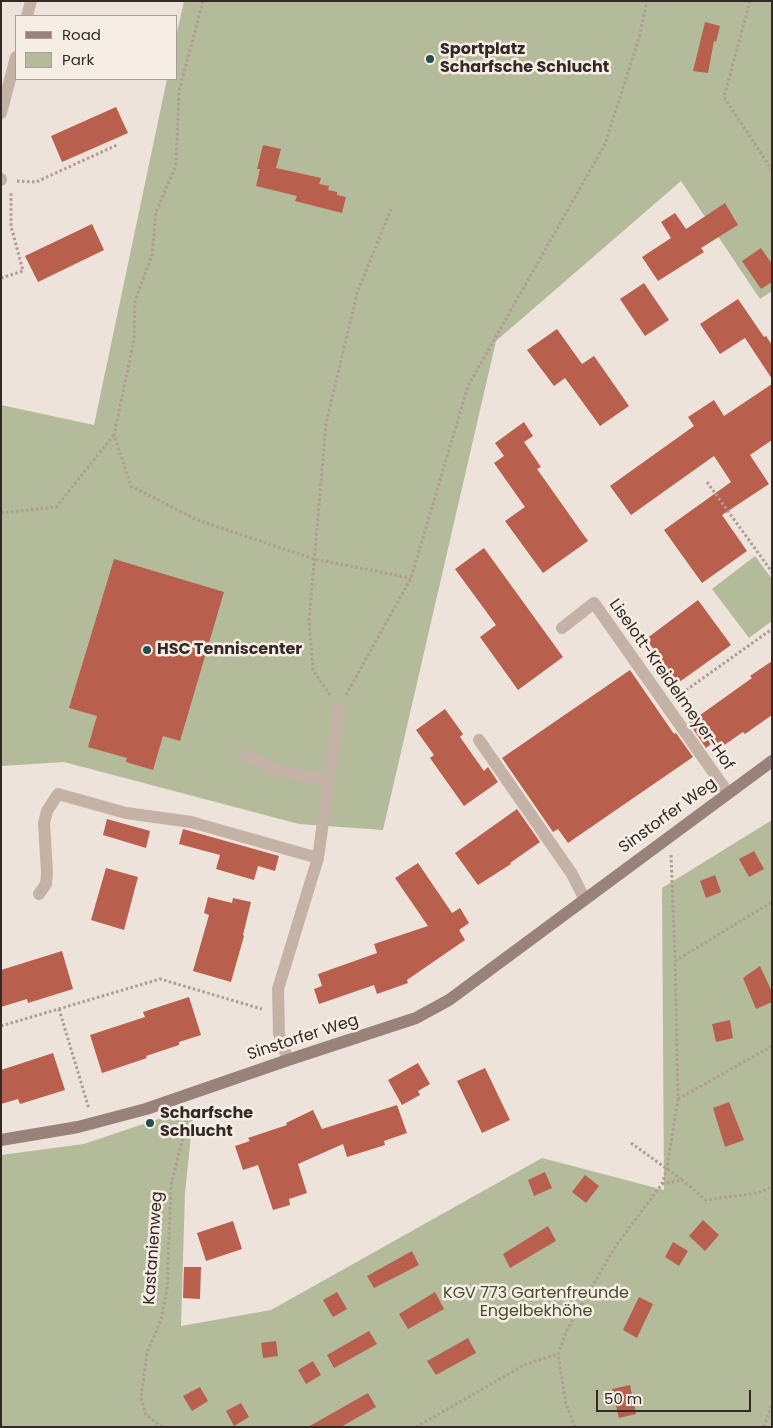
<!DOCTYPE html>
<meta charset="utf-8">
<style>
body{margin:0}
#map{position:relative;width:773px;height:1428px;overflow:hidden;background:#eee3da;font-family:Poppins,sans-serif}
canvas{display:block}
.frame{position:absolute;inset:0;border:2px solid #322927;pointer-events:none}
.legend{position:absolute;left:15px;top:15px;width:162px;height:65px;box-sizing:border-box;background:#f6ede5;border:1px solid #a89f99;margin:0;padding:6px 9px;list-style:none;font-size:15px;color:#322927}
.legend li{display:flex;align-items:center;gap:10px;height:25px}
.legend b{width:25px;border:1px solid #a89f99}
.scale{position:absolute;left:596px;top:1390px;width:155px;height:22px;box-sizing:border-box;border:2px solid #322927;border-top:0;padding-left:6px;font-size:15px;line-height:18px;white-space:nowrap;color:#322927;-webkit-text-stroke:4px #f6ede5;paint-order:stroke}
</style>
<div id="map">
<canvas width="773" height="1428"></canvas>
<div class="frame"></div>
<ul class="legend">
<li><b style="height:6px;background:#988279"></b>Road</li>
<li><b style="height:14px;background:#b3bb9b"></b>Park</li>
</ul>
<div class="scale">50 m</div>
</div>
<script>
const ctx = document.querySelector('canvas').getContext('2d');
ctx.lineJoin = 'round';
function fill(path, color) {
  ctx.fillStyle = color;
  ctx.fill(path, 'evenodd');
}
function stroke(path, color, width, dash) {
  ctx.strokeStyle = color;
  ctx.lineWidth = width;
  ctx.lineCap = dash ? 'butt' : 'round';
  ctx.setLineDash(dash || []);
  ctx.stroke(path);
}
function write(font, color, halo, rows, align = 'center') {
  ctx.font = font + ' Poppins,sans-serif';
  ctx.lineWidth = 5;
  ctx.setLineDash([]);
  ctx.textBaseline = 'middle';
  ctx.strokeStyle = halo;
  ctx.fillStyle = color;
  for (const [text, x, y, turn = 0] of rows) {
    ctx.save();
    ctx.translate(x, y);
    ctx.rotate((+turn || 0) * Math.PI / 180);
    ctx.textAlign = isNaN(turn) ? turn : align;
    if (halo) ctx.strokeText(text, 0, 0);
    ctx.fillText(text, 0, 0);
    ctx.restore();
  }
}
const green = new Path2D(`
 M184,1h588v290l-12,8 -79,-118 -185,160 -113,489 -84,-6 -235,-62 -63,4v-361l93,20 73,-346h9v-42z
 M755,556l17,23v42l-23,17 -37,-49z
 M772,820v607h-771v-272l83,-11 110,-37 -9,86 -4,133 90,-16 271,-152 122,32 -2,-302z`);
const building = new Path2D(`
 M705,22l15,4 -4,16 -2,-1 -6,32 -15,-2z
 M116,107l12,26 -66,29 -11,-26z
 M263,145l18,4 -5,19 45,10 -2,6 10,2 -1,4 9,2v3l9,2 -4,16 -47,-12 2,-5 -41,-10 4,-17h-3z
 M725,203l13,22 -37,23 3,4 -46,29 -16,-24 29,-19 -10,-16 14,-9 11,16z
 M92,224l12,26 -66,32 -13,-26z
 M761,248l11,16v18l-11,7 -19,-28z
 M644,283l25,37 -24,16 -25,-37z
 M738,299l26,38 2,-1 6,9v34l-27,-41 -25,16 -20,-30z
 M557,329l25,35 12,-8 35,50 -29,20 -35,-48 -11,8 -27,-36z
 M772,384v56l-22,15 19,29 -47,31 25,36 -45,32 -38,-53 67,-48 -17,-26 -83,59 -21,-29 84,-60 -6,-9 26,-17 10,16z
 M524,422l9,14 -9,6 17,25 -4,2 51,72 -45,32 -38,-52 20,-14 -31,-44 10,-7 -9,-13z
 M484,548l79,109 -45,33 -38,-53 16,-12 -41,-56z
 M114,559l110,33 -44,149 -17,-5 -10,34 -27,-8 1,-4 -39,-11 9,-31 -28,-8z
 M698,600l33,45 -53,38 -32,-44z
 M772,661v54l-27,19 -2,-2 -23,16 -5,-7 -9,7 -17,-25 63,-45 -2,-2z
 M630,670l44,64 2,-1 17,24 -125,86 -10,-14 -5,3 -51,-74z
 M445,709l18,25 -3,3 24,34 4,-4 10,15 -34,24 -34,-48 4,-3 -18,-25z
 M517,809l23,33 -30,21 1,1 -33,21 -23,-32z
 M107,819l43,12 -4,17 -43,-13z
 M183,829l96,27 -4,15 -17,-5 -4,14 -38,-11 4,-14 -41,-11z
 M754,851l10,18 -15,8 -10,-18z
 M418,863l34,50 8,-5 9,15 -10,7 6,10 -58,40 1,3 -31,11 -3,-9 -55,19 -5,-15 8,-3 -4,-12 59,-21 -3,-9 54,-18 -33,-48z
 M106,868l32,9 -14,53 -33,-10z
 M715,875l6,17 -15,6 -6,-17z
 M208,897l24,6 1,-5 18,4 -8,33 1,1 -13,46 -38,-11 16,-56 -5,-2z
 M62,951l11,38 -45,14 -1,-4 -26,8v-37z
 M760,966l12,26v10l-16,7 -13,-31z
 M189,997l12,38 -22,7v3l-33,11 1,2 -45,15 -12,-38 55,-18 -2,-5z
 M730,1020l3,18 -17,4 -4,-18z
 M53,1053l12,37 -45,14 -2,-5 -17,5v-34z
 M418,1063l12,21 -12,7 2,4 -18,10 -14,-25z
 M485,1068l25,52 -28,13 -25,-52z
 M729,1102l15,38 -19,7 -12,-39z
 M397,1105l10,28 -23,8 1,4 -38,12 -4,-13 -45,20 9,29 -18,6 1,6 -17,5 -15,-45 -15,5 -8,-24 15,-5 -2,-3 39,-13 -1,-2 27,-13 9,19z
 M545,1172l7,16 -18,8 -6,-16z
 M585,1175l14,11 -13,17 -14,-11z
 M703,1220l16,15 -14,16 -16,-15z
 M233,1221l9,28 -36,12 -9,-28z
 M548,1226l8,15 -46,27 -7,-14z
 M673,1242l15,9 -9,15 -14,-9z
 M412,1251l7,14 -45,23 -7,-12z
 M184,1267h17l-1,32 -17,-1z
 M337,1292l10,17 -14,8 -10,-17z
 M435,1292l9,17 -36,20 -9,-15z
 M639,1297l14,7 -16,34 -14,-8z
 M369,1331l8,13 -43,24 -7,-13z
 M468,1338l8,15 -40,22 -9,-14z
 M276,1341l2,15 -15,2 -2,-15z
 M313,1361l8,14 -15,9 -8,-14z
 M630,1385l6,29 -17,4 -7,-29z
 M200,1387l8,14 -16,10 -9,-15z
 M368,1393l8,14 -16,9 -19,11h-33z
 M241,1403l8,14 -15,9 -8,-15z`);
const path = new Path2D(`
 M203,1l-24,90 -3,74 -20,47 -4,43 -17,46 -1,39 -20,95 17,51 64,33 119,40 97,19
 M750,1l-26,96 48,73
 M17,181l19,1 81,-37
 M1,278l22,-7 -12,-45v-35
 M707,482l65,90
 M1,513l55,-6 58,-72
 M330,695l-17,-25 -4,-49 17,-197 31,-131 34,-84
 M346,695l65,-117 57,-192 137,-242 34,-106 8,-37
 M678,696l94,-67
 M671,855l4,106
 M59,1009l30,100
 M1,1026l159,-47 102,30
 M678,1099l94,-53
 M631,1143l50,36
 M662,1184l20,-4 24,20 52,-7 14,-6
 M162,1427l-16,-12 -5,-17 6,-45 14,-33 6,-30 4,-105 19,-75
 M416,1427l110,-63 32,-10
 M575,1427l-9,-23 -8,-50 9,-24 48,-83 47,-63 5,-16 11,-69 -3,-138 97,-59
 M764,1427l8,-23`);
const lane = new Path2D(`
 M246,755l29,15 54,11
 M39,894l7,-10 1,-11 -3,-50 3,-12 11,-17 68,19 65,9 127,36`);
const street = new Path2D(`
 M27,16l4,-15
 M1,113l15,-56
 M1,179v1
 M562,628l32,-25 134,190
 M479,740l93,134 12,24
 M288,1060l-9,-26 -1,-45 40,-131 21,-150`);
const secondary = new Path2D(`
 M1,1140l77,-13 68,-18 142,-49 128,-42 33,-18 323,-239`);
const markers = [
 [430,59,5,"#214f4e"],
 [147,650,5,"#214f4e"],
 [150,1123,5,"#214f4e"]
];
const poiNames = [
 ["Sportplatz",440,50],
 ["Scharfsche Schlucht",440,68],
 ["HSC Tenniscenter",157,650],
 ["Scharfsche",160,1114],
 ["Schlucht",160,1132]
];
const streetNames = [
 ["Liselott-Kreidelmeyer-Hof",671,685,55],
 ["Sinstorfer Weg",668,816,-36],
 ["Sinstorfer Weg",303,1038,-18],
 ["Kastanienweg",154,1248,-86]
];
const parkNames = [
 ["KGV 773 Gartenfreunde",536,1294],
 ["Engelbekhöhe",536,1312]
];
fill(green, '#b3bb9b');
fill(building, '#b95f4d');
stroke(path, '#b09c92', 3, [2.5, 2.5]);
stroke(lane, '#c5b2a7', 12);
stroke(street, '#c5b2a7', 12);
stroke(secondary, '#988279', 12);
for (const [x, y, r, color] of markers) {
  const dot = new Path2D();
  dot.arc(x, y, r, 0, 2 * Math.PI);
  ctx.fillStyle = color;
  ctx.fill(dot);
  stroke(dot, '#f6ede5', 2);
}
write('bold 16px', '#322927', '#f6ede5', poiNames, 'left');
write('16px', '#322927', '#f6ede5', streetNames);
write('16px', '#444d2d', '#f6ede5', parkNames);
</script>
